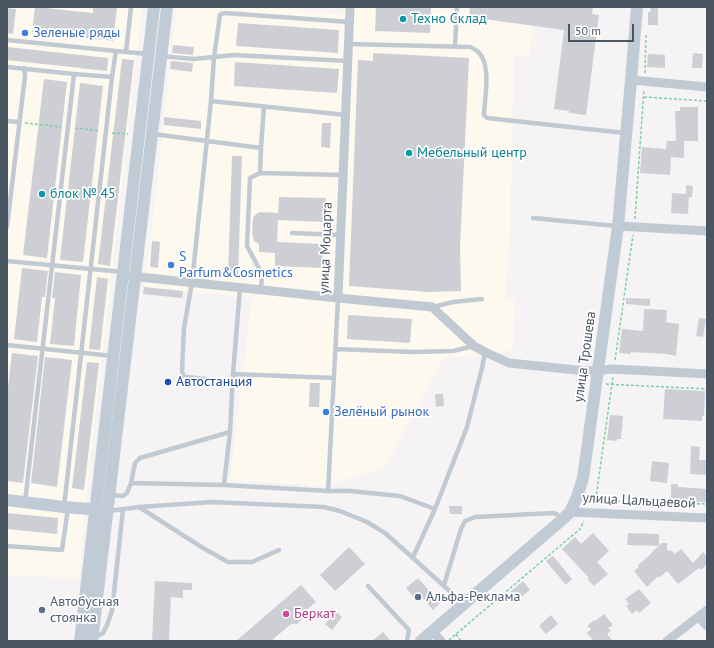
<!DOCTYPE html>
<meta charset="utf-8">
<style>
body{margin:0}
#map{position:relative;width:714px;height:648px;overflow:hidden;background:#f5f3f3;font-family:"PT Sans",sans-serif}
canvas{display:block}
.frame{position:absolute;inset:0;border:8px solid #4a5661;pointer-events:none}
.scale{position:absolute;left:568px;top:24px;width:66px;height:18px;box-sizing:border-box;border:2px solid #4a5661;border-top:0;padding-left:5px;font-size:12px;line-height:14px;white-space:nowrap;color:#4a5661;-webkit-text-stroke:3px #fff;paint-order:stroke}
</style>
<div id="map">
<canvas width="714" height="648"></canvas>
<div class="frame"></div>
<div class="scale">50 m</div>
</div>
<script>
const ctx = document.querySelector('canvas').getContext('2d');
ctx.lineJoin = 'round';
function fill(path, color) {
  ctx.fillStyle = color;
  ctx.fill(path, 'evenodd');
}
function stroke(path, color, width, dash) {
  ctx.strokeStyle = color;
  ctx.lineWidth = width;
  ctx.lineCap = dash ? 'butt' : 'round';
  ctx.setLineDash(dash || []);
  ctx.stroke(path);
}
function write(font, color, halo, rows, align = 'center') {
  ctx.font = font + ' "PT Sans",sans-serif';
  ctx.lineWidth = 3.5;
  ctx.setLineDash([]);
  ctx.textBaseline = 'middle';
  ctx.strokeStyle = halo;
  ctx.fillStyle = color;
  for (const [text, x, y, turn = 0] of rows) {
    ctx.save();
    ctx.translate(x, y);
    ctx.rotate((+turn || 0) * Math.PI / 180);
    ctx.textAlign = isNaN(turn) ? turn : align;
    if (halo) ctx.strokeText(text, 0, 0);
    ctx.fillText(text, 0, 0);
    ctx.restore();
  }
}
const commercial = new Path2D(`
 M7,7h135l-55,483 -8,88 -72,-2z
 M177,7h122l-1,3 45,5 1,-8h189l-3,48h-16l-4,178 -5,65 10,1 -2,50 -29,8h-41l-58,111 -61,18 -94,-6 22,-183 -69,-6 -39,-4 7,-50 19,-174z`);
const building = new Path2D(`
 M35,7l58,6v-6h24l-4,34 -81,-9z
 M376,7h55l-1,26 -55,-2z
 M470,7h123l-1,7 7,1 -13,100 -17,-2v-2l-15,-2 10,-79 -95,-13z
 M651,7h7v18h-10v-13h2z
 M7,8l9,1 -3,25 -6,-1z
 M238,23l101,7 -1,23 -102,-7z
 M173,45l21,2 -1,8 -21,-2z
 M7,47l101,11 -1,13 -100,-11z
 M373,53l96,5 -9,188 1,45 -33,1 -79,-6 9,-226 15,1z
 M693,53l10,1 -1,14h-10z
 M648,54l17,1v13l-18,-1z
 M122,59l12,1 -24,206 -12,-2z
 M171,61l22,2 -1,9 -22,-3z
 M235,62l104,7 -2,24 -103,-7z
 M44,79l23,3 -20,176 -24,-3z
 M80,83l23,3 -20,176 -23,-2z
 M680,107h18v34h-14v17l-13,-1 -1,18 -30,-2 2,-26 24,2 1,-8h9l-1,-30h5z
 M164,117l37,4v8l-37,-4z
 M322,123h9l-1,25 -9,-1z
 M232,156h10l-4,120 -10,-1z
 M686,185l7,1 -1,11h-3l-1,17 -17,-1 1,-20 14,1z
 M279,197l47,1 -1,24 -47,-2 -1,22 46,2 -1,24 -47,-2v-13l-16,-1v-8l-5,-3 -2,-8 1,-15 3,-4 4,-2 18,1z
 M152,241l8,1 -2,26 -8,-1z
 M22,268l26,3 -3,26h-3l-5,45 -23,-3z
 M55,272l26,3 -7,71 -24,-2 5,-46h-3z
 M97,277l11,2 -8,71 -11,-1z
 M144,287l39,4 -1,7 -39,-4z
 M626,298l24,1v7l-24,-2z
 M644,309l23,1 -1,12 13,2 -3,32 -9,-2 -36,-2v2l-12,-1 3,-24 21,2z
 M348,315l64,4 -2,24 -63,-4z
 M699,318l7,1 -3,18 -7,-1z
 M12,353l26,3 -15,127 -16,-2v-85z
 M45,357l27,3 -15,127 -26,-4z
 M87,362l12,1 -15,127 -12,-2z
 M310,383h10l-1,24h-10z
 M665,389l40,2 -1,25h-2v5l-39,-2z
 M435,394h8l1,12 -8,1z
 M610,415l13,1 -2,23h-4v2l-10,-1z
 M691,446l9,1 -1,13h8v15l-17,-1z
 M652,461l17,2 -2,20 -17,-2z
 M671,484h7v3l29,2v13l-36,-1z
 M449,506h13v8h-12z
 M7,513l51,5 -1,16 -50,-5z
 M593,533l16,18 -12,11 11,12 -14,12 -7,-7 2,-1 -27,-29 13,-12 6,7z
 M628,533l31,1v12l-32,-1z
 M662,543h5v7l5,1 3,3 6,-5 12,14 10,-11 4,5v7l-6,6 -2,-2 -21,16 -11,-13 -8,7 -1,-2 -11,11 -13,-16 5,-4 -1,-2 13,-11v-1z
 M349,547l16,17 -30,27 -15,-16z
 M553,556l19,23 -6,6 -20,-24z
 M418,578l22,25 -7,7 -10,-12 -5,4 -12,-14z
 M155,581l37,2v7h-9v8l-12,-1 -2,44h-17z
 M523,581l7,9 -13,10 -7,-8z
 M301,585l15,17 -12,10 1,3 -1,3 -4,3 -3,3h-6l-20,17h-35z
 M639,589l12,14 -12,10 -2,-3 -5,4 -6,-8 3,-2 -4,-5z
 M335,611l7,6 -10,13 -7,-6z
 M604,614l9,11 -5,3 3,3 -4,3 6,7h-19l-7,-8 4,-4 -4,-3 7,-6 1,1z
 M551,615l7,9 -12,10 -7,-8z
 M383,632l8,9h-19z`);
const path = new Path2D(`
 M645,73l1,-38
 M644,97l63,4
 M25,123l36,4
 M75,128l24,3
 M112,133l16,1
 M635,219l9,-130
 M615,360l18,-125
 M606,384l101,5
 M587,499l8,1 112,4
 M595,504l18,-127
 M456,634l5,7
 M449,640l131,-111 4,-8`);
const lane = new Path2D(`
 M7,40l109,11
 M348,44l122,3c5,2 9,4 12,10 8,14 3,40 2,57v1l3,3 138,15
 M455,46l2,-39
 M126,52l5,-45
 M161,56l33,3 40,-4 114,6
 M7,67l67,7 38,3 4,-26 32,3
 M211,101l135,14
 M7,121l12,1
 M153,134l108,14 -1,25 -10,5 -3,68 15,28 -1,16
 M261,148l3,-42
 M260,173l83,2
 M533,218l83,8
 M7,227l18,-151 -1,-8
 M292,233l49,2
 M7,261l116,11
 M433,307l20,-5 29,-3
 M7,345l106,11
 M336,349l76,3 41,-1 21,-5
 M233,374l101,4
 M233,382l-47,-5 -3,-2 -1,-4 2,-43 8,-46 19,-181 3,-44 6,-42 1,-1 4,-1 124,9
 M131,483l4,-20 5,-5 90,-26
 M224,485l6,-53 3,-58 7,-86
 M328,491l10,-193
 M111,495l12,1 4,-3 4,-10 93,2 104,6h22l50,5 35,13
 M25,502l49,-428
 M64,507l48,-430
 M139,507l73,-5 112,5 16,4 27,11 18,11 18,16 61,55
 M109,511l30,-4 64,41 25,14h24l27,-12
 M7,546l55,4 6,-42
 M413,557l22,-48 32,-82 15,-59 3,-16
 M444,585l17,-56 4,-8 10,-4 79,-4 9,5
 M368,586l41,44 -2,11
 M94,638l9,-5 4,-8 5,-14 11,-102`);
const street = new Path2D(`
 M631,80l76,7
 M618,226l89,5
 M130,276l208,22 94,9 42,39 11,6 24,11 77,8 28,-2 93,5
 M338,298l12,-291
 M570,512l137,6
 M699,617l8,9
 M432,631l9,10
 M667,641l40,-31`);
const secondary = new Path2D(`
 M7,500l57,7 39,3
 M80,641l74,-634
 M92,641l75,-634
 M421,641l143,-123 6,-6 7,-15 6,-19 35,-252 13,-146 6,-73`);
const markers = [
 [403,19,4,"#0f9aa8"],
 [25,33,4,"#3f7fe0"],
 [409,153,4,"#0f9aa8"],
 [42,194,4,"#0f9aa8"],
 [171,265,4,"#3f7fe0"],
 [168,382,4,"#1a4fb4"],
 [326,412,4,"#3f7fe0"],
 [418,597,4,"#5c6f8a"],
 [42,610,4,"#5c6f8a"],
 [286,614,4,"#d1479c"]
];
const cultureNames = [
 ["Техно Склад",411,19],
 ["Мебельный центр",417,153],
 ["блок № 45",50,194]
];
const shopNames = [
 ["Зеленые ряды",33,33],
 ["S",179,257],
 ["Parfum&Cosmetics",179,273],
 ["Зелёный рынок",334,412]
];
const streetNames = [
 ["улица Моцарта",326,248,-88],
 ["улица Трошева",585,357,-82],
 ["улица Цальцаевой",639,501,3]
];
const transitNames = [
 ["Автостанция",176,382]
];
const serviceNames = [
 ["Альфа-Реклама",426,597],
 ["Автобусная",50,602],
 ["стоянка",50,618]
];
const hotelNames = [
 ["Беркат",294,614]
];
fill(commercial, '#fdf9ef');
fill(building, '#cdcfd5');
stroke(path, '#7ad0a6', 1.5, [3, 2]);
stroke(lane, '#c1cad2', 4.5);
stroke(street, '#c1cad2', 9);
stroke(secondary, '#c1cbd6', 12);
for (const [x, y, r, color] of markers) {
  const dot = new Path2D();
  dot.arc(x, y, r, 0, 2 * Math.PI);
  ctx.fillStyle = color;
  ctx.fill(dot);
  stroke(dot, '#fff', 1.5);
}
write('14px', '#0d838f', '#fff', cultureNames, 'left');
write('14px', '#366cbe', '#fff', shopNames, 'left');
write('14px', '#4a5661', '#fff', streetNames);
write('14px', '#164399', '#fff', transitNames, 'left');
write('14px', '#4e5e75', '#fff', serviceNames, 'left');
write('14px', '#b23c85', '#fff', hotelNames, 'left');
</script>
